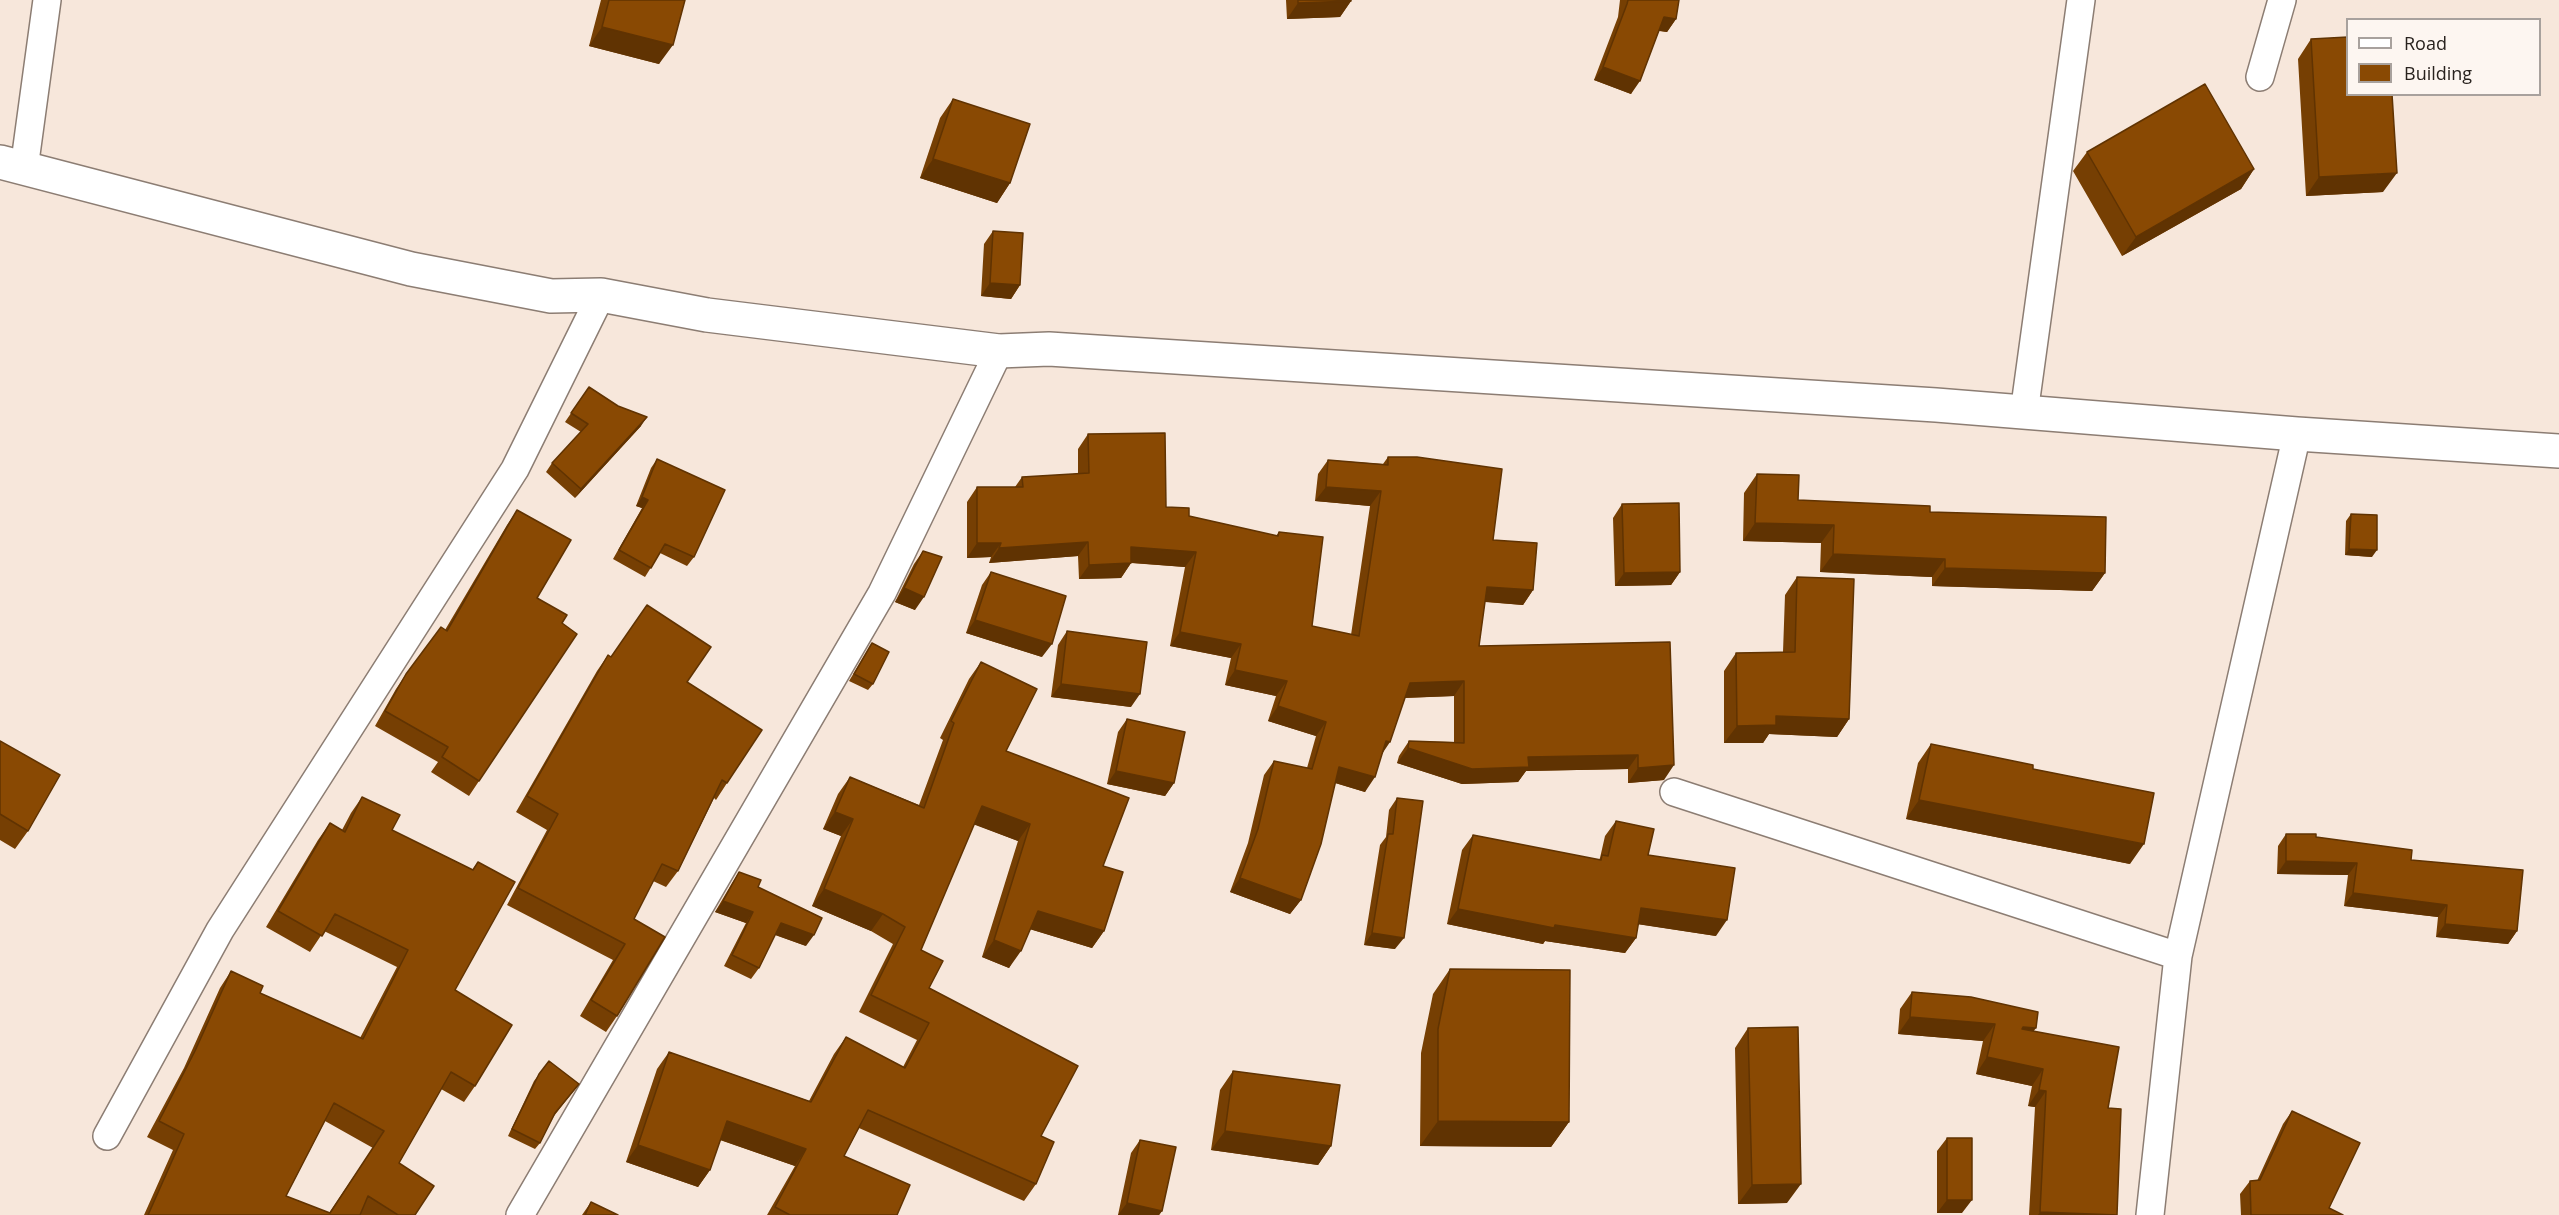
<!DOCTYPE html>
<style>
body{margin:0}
#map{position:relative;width:2559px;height:1215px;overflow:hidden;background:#f7e7db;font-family:"Open Sans",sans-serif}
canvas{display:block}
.legend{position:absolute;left:2346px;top:18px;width:195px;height:78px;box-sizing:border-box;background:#fdf6f1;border:2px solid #a8a19d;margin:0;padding:8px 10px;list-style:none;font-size:18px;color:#28221e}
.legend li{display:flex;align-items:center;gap:12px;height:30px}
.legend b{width:30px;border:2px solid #a8a19d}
</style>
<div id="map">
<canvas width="2559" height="1215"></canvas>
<ul class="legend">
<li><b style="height:8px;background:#fff"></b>Road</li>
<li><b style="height:16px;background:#894903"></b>Building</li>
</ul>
</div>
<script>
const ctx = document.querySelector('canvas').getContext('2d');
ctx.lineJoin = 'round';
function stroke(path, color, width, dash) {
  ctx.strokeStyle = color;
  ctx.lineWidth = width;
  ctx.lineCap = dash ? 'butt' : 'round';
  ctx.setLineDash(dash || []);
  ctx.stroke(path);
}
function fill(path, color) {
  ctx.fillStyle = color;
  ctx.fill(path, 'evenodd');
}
const minor = new Path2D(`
 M2260,77l22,-77
 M24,169l23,-169
 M2024,413l57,-413
 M1674,792l504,164
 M107,1136l113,-206 295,-461 86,-174
 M520,1215l362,-622 117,-242
 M2150,1215l28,-259 119,-522`);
const secondary = new Path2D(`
 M0,162l411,107 140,27 50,-1 106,20 292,36 50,-2 887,56 361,29 262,17`);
const wall = new Path2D(`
 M601,0h84l-26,64 -70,-18z
 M1286,0h65v1l-11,16 -53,2z
 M1620,0h59l-3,19 -9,13 -8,-1 -28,63 -37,-14 24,-63z
 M2311,39l72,153 -77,4 -8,-137z
 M953,99l57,84 -13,20 -77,-25 20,-60z
 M2087,152l167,17 -13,20 -119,67 -49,-85z
 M993,231l27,54 -9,14 -30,-3 3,-52z
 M589,387l52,39 -66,72 -29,-26 6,-9 29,-31 -16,-10z
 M1088,434l78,73 23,9 87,20 3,-4 33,94 39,9 19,-129 -55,-5 3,-27 10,-14 55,4 5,-7 105,83 40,50 -10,15 -38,-3 -6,44 191,-4 -6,138 -36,3v-14l-102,2 -8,11 -56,2 -65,-21 2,-7 10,-15 45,1v-46l-49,2 -23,56 -17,38 -30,-9 -34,117 -11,14 -60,-22 18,-49 16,-68 10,-14 33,7 9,-32 -48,-15 8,-25 -51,-11 6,-27 -61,-12 15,-79 -54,-4 -10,15 -42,1 -1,-23 -89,7 2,-6 -24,1v-56l10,-15h38l7,-10 56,-3v-25z
 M657,459l37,98 -7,9 -27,-13 -15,24 -32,-18 29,-51 -6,-2 15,-38z
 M1757,474l41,26 132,12 175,61 -13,18 -160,-5v-9l-112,-5 1,-29 -78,-2 1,-48z
 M1622,504l58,68 -9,13 -56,1 -2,-68z
 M517,510l20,88 25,25 -83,158 -10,15 -38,-24 7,-10 -63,-36 21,-37 10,-15 39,-44 62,-105z
 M2351,514l21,43 -27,-2 1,-34z
 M923,551l-8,59 -20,-8 19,-38z
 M991,572l51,85 -76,-24 16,-48z
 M1797,577l52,142 -12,18 -68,-3 -6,9h-39v-72l12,-18 47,-1 2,-57z
 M1067,631l64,76 -80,-10 7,-52z
 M872,643l1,41 -5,6 -19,-9z
 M608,655l3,2 76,25 40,101 -11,17 -2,-2 -36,73 -12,16 -13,-6 -19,38 -17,97 -11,16 -26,-16 33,-56 -106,-55 40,-75 -31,-18 81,-141z
 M981,662l25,89 97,115 1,65 -12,17 -62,-19 -21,39 -27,-11 36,-116 -44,-17 -53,126 8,38 112,148 -5,48 -12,17 -165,-73 -15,28 53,59h-130l28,-49 -75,-26 -10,30 -12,17 -72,-25 31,-93 12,-17 140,49 25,-47 12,-17 57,30 14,-27 -58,-28 34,-68 -22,-13 -59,-25 29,-70 -18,-7 15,-35 12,-17 69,28 24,-65 -3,-2 29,-59z
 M1127,719l47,64 -9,13 -58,-12 11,-52z
 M0,741l28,90 -13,18 -15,-9z
 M1931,744l102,25 97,95 -224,-45 12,-56z
 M362,797l30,33 80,40 6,-8 -23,128 20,96 -11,16 -23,-13 -42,74 16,52h-271l29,-65 -26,-13 37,-69 36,-80 11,-17 29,22 100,45 37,-71 -73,-36 -14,21 -44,-25 52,-87 12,-17 12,7 9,-17zM325,1121l48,27 -44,65 -43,-17z
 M1397,798l-2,151 -31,-4 16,-100 6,-8 3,-27z
 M1616,821l32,34 68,81 -78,-12 -2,14 -11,15 -80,-12 -2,3 -96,-20 15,-74 11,-15 126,25 1,-2 5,-22z
 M2286,834l30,3 95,23 106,71 -9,13 -72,-7 2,-20 -94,-11 4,-31 -71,-1 1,-28z
 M739,872l19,15 48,59 -31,-11 -16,33 -8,11 -27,-13 22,-43 -31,-11 17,-29z
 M1450,969l119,153 -18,25 -131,-1 1,-93 12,-59z
 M1912,992l121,39 75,77 9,107h-88l6,-108 -7,-1 4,-20 -56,-12 7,-33 -85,-7 2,-25z
 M1748,1028l39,175 -49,1 -3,-156z
 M549,1061l30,23 -25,32 -14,27 -5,6 -27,-13 26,-55z
 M1233,1071l98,75 -13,19 -107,-15 9,-60z
 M2292,1111l37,97 14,7h-102l-1,-21 10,-13h7l26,-57z
 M1947,1138l15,75h-25v-62z
 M1140,1140l22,71 -3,4h-41l13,-62z
 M591,1202l27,13h-36z`);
const shadedWall = new Path2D(`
 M1351,1l-11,16 -53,2 11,-16z
 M1664,17l12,2 -9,13 -12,-2z
 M602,27l71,18 -14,19 -70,-18z
 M1603,67l37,14 -9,13 -37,-14z
 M933,159l77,24 -13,20 -77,-25z
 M2254,169l-13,20 -119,67 14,-19z
 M2397,173l-14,19 -77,4 13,-19z
 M990,283l30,2 -9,14 -30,-3z
 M647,417l-6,9 -66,72 6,-9z
 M1326,487l55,4 -11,15 -55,-5z
 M642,497l6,3 -6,8 -6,-2z
 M1755,523l79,2 -13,18 -78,-2z
 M1088,542l-10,14 -89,7 10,-15z
 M977,543h24l-10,14 -24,1z
 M1131,547l65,5 -11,15 -64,-5z
 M2349,549l28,1 -5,7 -27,-2z
 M1833,554l112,5 -13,18 -112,-5z
 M1131,563l-10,15 -42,1 10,-14z
 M1945,568l160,5 -13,18 -160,-5z
 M1680,572l-9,13 -56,1 9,-13z
 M1487,587l46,3 -10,15 -46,-4z
 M904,588l20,9 -9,13 -20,-8z
 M975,620l77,24 -10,13 -76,-24z
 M1180,632l61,12 -10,14 -61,-12z
 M1235,670l52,11 -11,15 -51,-11z
 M1464,681l-10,15 -54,2 10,-15z
 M1061,684l79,10 -9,13 -80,-10z
 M1278,706l48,16 -10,14 -48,-15z
 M1776,716l73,3 -12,18 -68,-3 -6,9h-39l13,-17z
 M1386,741l4,1 -10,15z
 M1408,748l120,9 110,-2 -10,14 -102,2 -8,11 -56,2 -65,-21z
 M1674,765l-10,15 -36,3 10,-15z
 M1339,767l36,10 -10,15 -36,-11z
 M1116,771l58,12 -9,13 -58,-12z
 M1919,800l225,44 -14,20 -224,-45z
 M982,806l48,18 -12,17 -48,-18z
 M835,812l18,7 -12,17 -18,-7z
 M2286,861l71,2 -9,12 -71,-1z
 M1240,878l61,22 -11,14 -60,-22z
 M824,889l59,25 -12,17 -59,-25z
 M2353,893l94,12 -9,12 -94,-11z
 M723,901l30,11 -7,11 -31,-11z
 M1641,908l86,12 -11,16 -86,-13z
 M1458,909l178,29 -11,15 -80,-12 -2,3 -96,-20z
 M1038,911l66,20 -12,17 -66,-20z
 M781,923l33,12 -8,11 -33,-12z
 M2445,924l72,7 -9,13 -72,-7z
 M1372,933l32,5 -9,11 -31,-4z
 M994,940l27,11 -12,17 -27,-11z
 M1910,1017l85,7 -12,17 -85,-7z
 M2023,1027l13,1 -12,16 -13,-1z
 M1987,1057l56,12 -11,17 -56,-12z
 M2039,1090l7,1 -11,16 -7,-1z
 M727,1121l79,28 -11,17 -80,-28z
 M1438,1121l131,1 -18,25 -131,-1z
 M1225,1131l106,15 -13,19 -107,-15z
 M638,1145l72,25 -12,17 -72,-25z
 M1801,1184l-14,19 -49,1 14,-19z
 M1947,1200h25l-10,13h-25z
 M1127,1203l35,8 -3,4h-41z
 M2040,1212l65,3h-67z`);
const building = new Path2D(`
 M609,0h76l-12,45 -71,-18z
 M1298,0h53v1l-53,2z
 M1628,0h51l-3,19 -12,-2 -24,64 -37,-14 24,-63z
 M2348,37v57h44l5,79 -78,4 -8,-138z
 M2205,84l49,85 -118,68 -49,-85z
 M953,99l77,25 -20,59 -77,-24z
 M993,231l30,2 -3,52 -30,-2z
 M589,387l29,19 29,11 -66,72 -29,-26 36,-39 -17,-11z
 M1165,433l1,74 23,1v8l89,20 1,-4 44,5 -11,89 47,10 22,-145 -55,-4 2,-27 60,5v-8h29l85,12 -9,71 44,3 -4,47 -46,-3 -8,59 191,-4 4,123 -36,3v-13l-110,2 1,10 -57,2 -64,-21 1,-7 55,2v-62l-54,2 -20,59 -4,-1 -11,36 -36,-10 -18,77 -20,56 -61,-22 18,-49 16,-68 38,8 14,-47 -48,-16 9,-25 -52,-11 6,-26 -61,-12 16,-80 -65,-5v16l-42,2 -1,-23 -89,6 2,-5h-24v-56h46l-1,-10 67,-4 -1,-39z
 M657,459l68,31 -31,67 -29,-13 -14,24 -32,-18 29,-50 -6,-3z
 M1757,474l42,1 -1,25 132,6v6l176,5 -1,56 -160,-5v-9l-112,-5 1,-29 -79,-2z
 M1679,503l1,69 -56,1 -2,-69z
 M517,510l54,30 -34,58 30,17 -5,8 15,11 -98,147 -37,-24 6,-10 -63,-36 21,-37 35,-47 6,4z
 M2351,514l26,1v35l-28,-1z
 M923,551l19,6 -18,40 -20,-9z
 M991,572l75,24 -14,48 -77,-24z
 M1797,577l57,2 -5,140 -73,-3v9l-39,1 -1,-73 59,-1z
 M647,605l64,42 -24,35 75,48 -35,53 -5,-3 -44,91 -16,-7 -28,55 31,18 -48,79 -26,-16 34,-56 -107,-56 40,-74 -31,-18 81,-141 3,2z
 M1067,631l80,11 -7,52 -79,-10z
 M872,643l17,9 -16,32 -19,-10z
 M981,662l56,27 -31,62 123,47 -26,68 20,6 -19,59 -66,-20 -17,40 -27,-11 36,-116 -48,-18 -61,144 22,11 -14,27 149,78 -37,70 13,6 -18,42 -168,-74 -24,46 66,29 -13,30h-107l-15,-8 31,-58 -79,-28 -17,49 -72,-25 31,-93 142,50 35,-65 59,31 24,-45 -58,-28 34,-68 -22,-13 -59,-25 29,-70 -18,-7 15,-35 74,31 30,-85 -3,-2z
 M1127,719l58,13 -11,51 -58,-12z
 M0,741l60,34 -32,56 -28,-17z
 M1931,744l102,21v4l121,24 -10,51 -225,-44z
 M362,797l38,18 -8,15 81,40 5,-8 37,20 -60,108 57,35 -37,61 -24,-14 -52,91 35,23 -19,29h-17l-30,-19 -8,19h-212l36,-81 -25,-13 36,-70 36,-80 32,15 -3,7 103,46 45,-89 -73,-36 -13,22 -44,-25 52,-88 15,9zM334,1103l50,28 -54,82 -44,-17z
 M1397,798l26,3 -19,137 -32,-5 16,-99h5z
 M1616,821l38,8 -6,26 87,13 -8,52 -86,-12 -5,30 -81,-13 -1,3 -96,-19 15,-74 128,25 1,-5 6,1z
 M2286,834h30v3l96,13 -1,10 112,10 -6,61 -72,-7 2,-19 -94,-12 4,-30 -71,-2z
 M739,872l22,8 -3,7 64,31 -8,17 -33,-12 -22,45 -27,-13 21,-43 -30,-11z
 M1450,969l120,1 -1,152 -131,-1v-92z
 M1912,992l59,5 67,15 -2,16 -13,-1 -1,2 97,18 -11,61 13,1 -4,106 -77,-3 6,-121 -7,-1 4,-21 -56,-12 8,-33 -85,-7z
 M1798,1027l3,157 -49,1 -4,-157z
 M549,1061l30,23 -24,29 -15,30 -28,-14 27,-55z
 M1233,1071l107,14 -9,61 -106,-15z
 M2292,1111l68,32 -31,65 14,7h-92l-1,-34 10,-1z
 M1947,1138h25v62h-25z
 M1140,1140l36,7 -14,64 -35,-8z
 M591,1202l27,13h-33z`);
stroke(minor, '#8c7d73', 30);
stroke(secondary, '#8c7d73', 36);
stroke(minor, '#fff', 27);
stroke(secondary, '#fff', 33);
fill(wall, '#763f03');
fill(shadedWall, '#603302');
fill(building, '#894903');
stroke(building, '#603302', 1.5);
</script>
